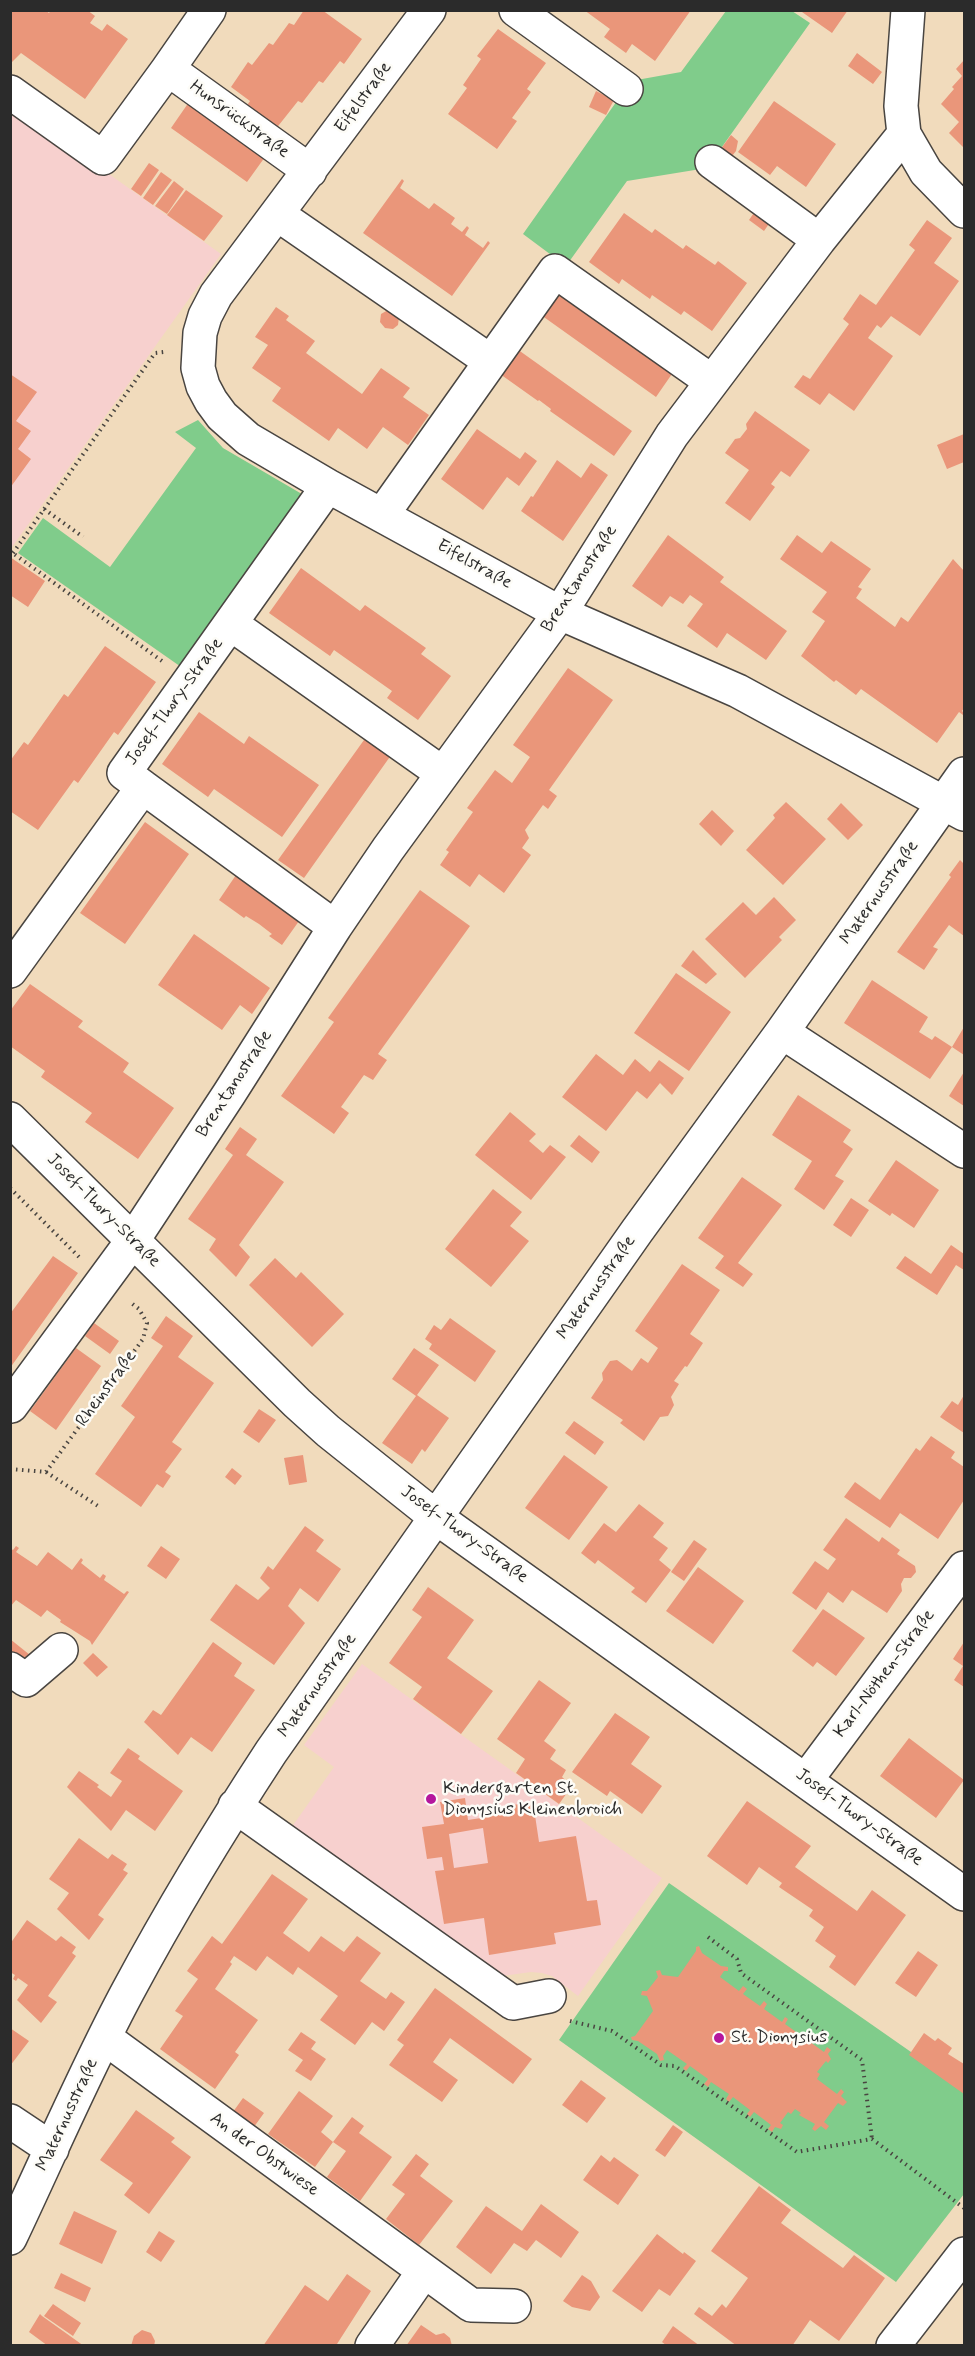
<!DOCTYPE html>
<meta charset="utf-8">
<style>
body{margin:0}
#map{position:relative;width:975px;height:2356px;overflow:hidden;background:#f1dbbc;font-family:Mynerve,sans-serif}
canvas{display:block}
.frame{position:absolute;inset:0;border:12px solid #2b2b2b;pointer-events:none}
</style>
<div id="map">
<canvas width="975" height="2356"></canvas>
<div class="frame"></div>
</div>
<script>
const ctx = document.querySelector('canvas').getContext('2d');
ctx.lineJoin = 'round';
function fill(path, color) {
  ctx.fillStyle = color;
  ctx.fill(path, 'evenodd');
}
function stroke(path, color, width, dash) {
  ctx.strokeStyle = color;
  ctx.lineWidth = width;
  ctx.lineCap = dash ? 'butt' : 'round';
  ctx.setLineDash(dash || []);
  ctx.stroke(path);
}
function write(font, color, halo, rows, align = 'center') {
  ctx.font = font + ' Mynerve,sans-serif';
  ctx.lineWidth = 5;
  ctx.setLineDash([]);
  ctx.textBaseline = 'middle';
  ctx.strokeStyle = halo;
  ctx.fillStyle = color;
  for (const [text, x, y, turn = 0] of rows) {
    ctx.save();
    ctx.translate(x, y);
    ctx.rotate((+turn || 0) * Math.PI / 180);
    ctx.textAlign = isNaN(turn) ? turn : align;
    if (halo) ctx.strokeText(text, 0, 0);
    ctx.fillText(text, 0, 0);
    ctx.restore();
  }
}
const built = new Path2D(`
 M11,104l210,150 -209,293 -1,-1z
 M362,1664l300,214 -84,118 -26,-20 -10,-3 -11,-1 -36,5 -206,-146 45,-64 -30,-22z`);
const green = new Path2D(`
 M726,11h66l18,12 -103,145 -80,13 -61,85 -43,-32 108,-153 50,-9z
 M198,420l25,28 84,49 -123,172 -166,-116 25,-35 67,49 86,-119 -21,-16z
 M669,1883l295,206v105l-68,88 -337,-242z`);
const building = new Path2D(`
 M10,10h35l4,3 2,-3h36l8,6 -5,7 12,8 5,-7 21,15 -43,60 -64,-46 -11,11z
 M304,10h18l40,29 -18,25 -4,-3 -17,22 -4,-2 -17,22 -4,-2 -27,34 -30,-21 9,-13 -19,-14 17,-25 4,3 17,-22 4,2 16,-22 5,2z
 M584,10h107l-36,51 -23,-17 -6,9 -22,-16 6,-8z
 M804,10h44l-16,23 -30,-21z
 M498,29l48,34 -19,26 4,3 -19,26 5,3 -20,28 -49,-35 19,-26 -4,-3 18,-26 -4,-3z
 M857,53l25,19 -9,12 -25,-18z
 M964,60v88l-15,-15 10,-11 -18,-18 13,-15 -2,-2 10,-11 -6,-7z
 M596,91l18,9 -8,15 -17,-8z
 M774,101l62,43 -30,43 -29,-21 -7,9 -32,-23z
 M189,102l76,55 -18,25 -76,-54z
 M731,135l7,6 -2,10 -8,10 -11,-7z
 M149,163l10,7 -18,26 -10,-7z
 M161,172l11,8 -19,25 -10,-7z
 M402,179l2,2 -4,7 29,21 5,-6 21,15 -4,6 11,8 5,-6 2,2 -4,7 18,13 5,-7 2,2 -38,53 -89,-63z
 M174,181l10,8 -17,25 -12,-8z
 M186,190l37,26 -19,25 -37,-26z
 M758,207l15,11 -9,13 -15,-11z
 M624,213l28,20 3,-4 28,20 3,-4 29,20 3,-4 29,22 -35,48 -28,-20 -3,4 -29,-20 -2,4 -28,-20 -3,5 -30,-22z
 M927,220l25,18 -18,25 25,18 -39,55 -29,-20 -10,12 -4,-3 -9,13 25,18 -39,55 -25,-18 -9,12 -26,-18 9,-12 7,4 19,-27 20,-28 -6,-5 17,-25 16,11 39,-55 -6,-5z
 M560,290l114,81 -18,26 -115,-82z
 M276,307l13,9 -3,4 29,21 -9,12 56,41 19,-26 29,20 -7,9 26,18 -21,30 -25,-18 -16,22 -29,-21 -9,13 -57,-40 9,-13 -29,-20 16,-23 -13,-8z
 M388,310l11,7 -1,8 -5,4 -8,-1 -5,-6 1,-8z
 M517,349l115,82 -18,25 -64,-45 1,-2 -12,-9 -1,1 -38,-27z
 M10,374l27,18 -21,29 15,10 -13,18 13,10 -21,29z
 M755,411l55,39 -20,27 -9,-6 -10,13 4,3 -25,34 -25,-18 24,-33 -24,-17 10,-14 5,-1 7,-9 -1,-5z
 M477,429l43,30 5,-7 12,9 -18,25 -12,-9 -24,33 -42,-31z
 M964,434v28l-17,7 -10,-24z
 M557,460l24,18 10,-15 17,12 -45,66 -42,-30 10,-15 2,1z
 M668,535l56,42 -4,5 67,49 -21,29 -39,-27 -10,15 -30,-22 16,-22 -13,-9 -7,9 -13,-8 -8,11 -30,-21z
 M797,535l25,18 9,-12 40,28 -13,18 4,2 -6,9 39,29 6,-10 7,5 45,-63 11,12v137l-2,3 2,2 -1,2 -4,-3 -22,31 -76,-54 -5,6 -20,-15 -2,2 -33,-26 24,-35 -13,-9 15,-20 -47,-33z
 M10,557l35,24 -17,26 -18,-12z
 M301,568l59,43 5,-6 61,43 -5,6 30,22 -33,44 -31,-22 5,-7 -58,-41 -4,6 -61,-43z
 M105,646l51,36 -38,53 -4,-3 -36,51 -4,-3 -36,50 -28,-19v-50l14,-19 4,3 36,-51 4,3z
 M568,668l45,32 -64,90 8,6 -9,13 -5,-4 -18,25 4,8 -7,10 9,7 -27,38 -25,-19 -9,13 -30,-22 9,-13 -3,-2 27,-38 -6,-4 28,-38 17,13 18,-26 -17,-12z
 M199,712l45,32 5,-8 70,49 -37,52 -68,-48 -6,8 -46,-33z
 M369,733l25,18 -90,127 -26,-18z
 M786,802l40,37 -43,46 -37,-35 29,-32 -2,-3z
 M841,803l22,22 -15,15 -21,-21z
 M712,810l22,21 -13,15 -22,-22z
 M145,822l44,32 -64,90 -45,-31z
 M960,860l4,4v72l-15,-11 -16,22 5,2 -14,21 -27,-18 54,-75 -2,-2z
 M236,875l63,46 -17,24 -13,-9 3,-2 -13,-10 -13,-8 -2,2 -25,-18z
 M420,890l50,36 -92,128 9,6 -14,20 -9,-5 -23,32 8,6 -15,21 -53,-38 53,-74 -6,-4z
 M774,897l22,23 -17,17 3,3 -37,38 -40,-39 38,-37 13,13z
 M194,934l76,54 -18,26 -12,-9 -18,25 -64,-45z
 M693,950l24,24 -11,10 -25,-18z
 M676,973l55,39 -42,59 -55,-38z
 M872,980l56,37 -9,15 13,8 3,-4 17,11 -22,32 -86,-56z
 M30,984l53,37 -5,6 51,36 -6,9 51,36 -36,51 -53,-37 7,-9 -51,-36 4,-6 -35,-25v-35z
 M964,1027v28l-12,-8z
 M596,1054l27,21 12,-16 15,13 9,-12 25,18 -12,17 -12,-12 -13,16 -10,-8 -31,40 -44,-34z
 M964,1072v34l-15,-10z
 M798,1095l53,35 -8,12 10,7 -18,27 9,5 -20,29 -30,-21 18,-28 -40,-26z
 M510,1112l26,22 -7,7 14,12 7,-8 16,12 -35,43 -56,-45z
 M240,1127l17,12 -11,16 38,27 -45,63 11,12 -14,20 -27,-27 7,-11 -28,-20 45,-64 -8,-6z
 M579,1135l21,17 -8,11 -22,-17z
 M896,1160l43,30 -25,38 -22,-15 -2,3 -22,-15z
 M742,1177l40,28 -44,58 15,11 -10,13 -28,-19 9,-12 -26,-18z
 M493,1189l29,23 -12,14 19,15 -38,46 -46,-38z
 M851,1198l18,12 -18,27 -18,-12z
 M951,1245l13,9v16l-8,-5 -19,30 -41,-27 9,-12 26,18z
 M53,1256l25,17 -68,95v-54z
 M275,1258l21,20 5,-6 43,42 -32,33 -63,-62z
 M682,1264l38,26 -30,44 13,9 -16,24 -2,-1 -11,15 5,3 -8,13 3,8 -6,11 -8,1 -16,24 -24,-18 3,-3 -32,-22 12,-18 -1,-7 8,-12 7,-1 15,11 9,-13 7,5 10,-15 -23,-17z
 M166,1316l27,20 -15,21 36,26 -42,59 10,7 -17,23 6,4 -8,12 -6,-4 -16,23 -46,-33 40,-57 -14,-11 42,-60 -12,-8z
 M450,1318l46,33 -21,31 -46,-33 3,-5 -7,-5 9,-14 7,5z
 M94,1323l25,18 -9,13 -25,-18z
 M76,1348l25,18 -45,64 -26,-19z
 M414,1348l25,17 -22,30 32,23 -24,34 -3,-3 -10,15 -30,-21 34,-47 -24,-17z
 M964,1395v38l-24,-16 12,-16 6,4z
 M259,1409l17,11 -17,23 -16,-11z
 M574,1421l30,21 -9,13 -30,-22z
 M931,1436l24,16 -4,6 13,9v33l-26,39 -38,-26 -10,15 -46,-31 11,-15 25,18 36,-52 4,3z
 M303,1455l4,27 -18,3 -5,-27z
 M564,1455l44,32 -39,53 -44,-32z
 M232,1468l10,8 -7,9 -10,-8z
 M639,1504l25,19 -11,14 15,11 -9,12 12,10 -25,33 -15,-11 4,-4 -37,-28 -3,4 -14,-11 23,-30 12,9z
 M846,1518l33,24 3,-5 18,13 -3,4 18,12 1,6 -5,6h-7l-3,6 1,7 -15,22 -35,-23 -9,13 -15,-11 -12,18 -24,-17 23,-32 13,9 8,-11 -13,-9z
 M305,1526l19,14 -8,11 25,18 -23,33 -18,-14 -12,18 17,17 -31,42 -64,-45 26,-36 22,16 12,-12 -10,-10 8,-12 5,4z
 M694,1540l13,9 -23,32 -13,-9z
 M16,1546l3,2 -3,4 21,14 11,-14 24,18 9,-12 2,2 -2,3 19,15 3,-4 3,2 -2,4 20,14 3,-3 2,1 -37,53 -2,-4 -30,-19 1,-2 -14,-10 -6,7 -25,-17 -6,7v-59l3,2z
 M161,1546l19,13 -14,20 -19,-13z
 M698,1567l46,34 -31,43 -47,-33z
 M428,1587l46,33 -27,38 46,33 -32,43 -48,-35 9,-12 -33,-24 33,-46 -10,-7z
 M823,1609l42,29 -29,38 -19,-14 -4,5 -21,-16z
 M10,1639l20,16 -7,10 -13,-6z
 M213,1642l29,21 -8,13 21,14 -43,62 -21,-15 -13,18 -34,-33 9,-12 8,5z
 M964,1642v45l-10,-7 9,-14 -10,-7z
 M93,1653l15,14 -11,10 -14,-14z
 M539,1680l32,23 -27,38 12,9 -6,9 16,11 -4,7 10,9 -13,18 -43,-31 9,-14 -28,-20z
 M615,1713l35,24 -19,27 31,22 -20,28 -32,-23 -3,5 -35,-24z
 M909,1738l55,42 -28,38 -56,-42z
 M128,1748l12,8 -2,3 45,32 -28,40 -29,-21 -15,21 -44,-44 12,-16 20,14 -2,2 14,10 11,-16 -12,-8z
 M465,1798l3,22 13,-2 -1,-8 53,-8 6,40 37,-6 11,65 10,-1 4,25 -47,8 2,11 -67,11 -5,-37 -40,6 -9,-53 9,-1 -2,-13 -15,2 -5,-32 22,-3 -4,-22zM483,1828l5,35 -34,5 -5,-34z
 M747,1801l64,45 -16,21 62,44 15,-21 34,25 -51,71 -26,-19 7,-11 -21,-15 9,-14 -15,-11 4,-6 -34,-23 3,-4 -23,-16 -12,18 -40,-29z
 M79,1838l29,21 4,-5 15,10 -4,6 5,3 -30,42 6,4 -15,21 -32,-31 12,-16 -20,-14z
 M272,1874l36,25 -25,34 26,19 12,-16 23,16 13,-16 24,17 -21,28 26,18 5,-7 14,10 -21,29 -12,-9 -17,23 -35,-25 18,-24 -40,-29 -5,8 -26,-19 -11,15 -22,-15 -4,6 2,2 -17,25 43,31 -23,32 4,3 -24,34 -55,-40 23,-33 -8,-5 23,-32 -11,-8 25,-35 10,8z
 M27,1920l29,21 5,-5 15,11 -4,6 4,3 -28,40 9,6 -16,21 -24,-23 11,-15 -10,-7 -2,3 -3,-2 2,-4 -5,-3v-28z
 M699,1946l3,7 19,13 7,1v4h-4l-4,6 19,14 4,-5 4,3 -4,5 17,12 4,-5 3,3 -3,5 18,13 3,-5 3,2 -3,5 18,13 3,-5 4,3 -4,4 18,13 3,-5 4,3 -3,4 3,5 -3,4 -2,-2 -9,11 3,2 -3,5 20,15 4,-5 3,3 -3,4 6,6 -4,4 -5,-3 -14,19 5,4 -3,4 -5,-4 -6,5 -3,-2 3,-5 -16,-9 2,-2 -6,-4 -4,5 -3,-2 -8,11 3,2 -2,4 -6,-2 -3,5 -4,-3 3,-4 -17,-13 -4,5 -3,-3 3,-4 -17,-13 -4,5 -3,-3 3,-5 -18,-12 -3,5 -4,-3 4,-5 -18,-13 -4,5 -3,-3 4,-4 -20,-14 -4,6 1,4 -4,1 -3,-7 -19,-13 -6,-1 -1,-3 4,-1 18,-25 -6,-15 -6,-1 1,-4h5l11,-14 -2,-6 4,-1 2,5 16,2 18,-26v-4z
 M918,1951l20,14 -22,32 -21,-14z
 M435,1988l97,71 -19,25 -63,-46 -17,24 25,18 -16,22 -53,-37 15,-20 -7,-5z
 M10,2028l19,13 -19,25z
 M301,2032l15,10 -5,7 15,10 -15,22 -16,-10 8,-11 -15,-10z
 M924,2033l11,8 3,-3 14,10 -4,6 16,10v30l-55,-39z
 M581,2080l25,18 -19,25 -25,-18z
 M299,2091l34,25 -12,16 12,10 -18,25 -47,-33z
 M243,2098l21,15 -13,18 -21,-15z
 M136,2110l39,28 -4,4 20,15 -42,57 -25,-19 9,-12 -33,-23z
 M352,2117l12,9 -5,7 33,24 -32,44 -33,-24 19,-26 -13,-9z
 M673,2125l10,7 -18,25 -10,-7z
 M416,2154l13,10 -9,12 33,25 -34,44 -33,-26 19,-25 -13,-9z
 M601,2155l9,7 4,-5 25,18 -21,30 -35,-25z
 M759,2186l32,24 -10,13 62,45 11,-13 31,23 -46,63 -29,-21 -18,26h-55l-43,-32 5,-7 13,9 10,-12 4,4 22,-30 -37,-27z
 M541,2204l38,28 -18,26 -25,-18 -9,11 -13,-8 -23,31 -35,-27 30,-41 36,25z
 M74,2211l43,20 -15,33 -43,-20z
 M159,2231l16,10 -14,21 -15,-10z
 M657,2234l26,20 1,-2 12,9 -26,35 -11,-7 -17,23 -30,-21z
 M61,2273l30,15 -6,14 -31,-14z
 M347,2274l24,17 -34,53 -74,2 42,-61 23,16z
 M582,2275l9,6 9,16 -10,14 -18,-4 -9,-6z
 M53,2304l28,19 -8,13 -29,-20z
 M40,2314l2,2 42,30h-36l-19,-14z
 M421,2325l15,10 8,-2 6,5 2,8h-46z
 M673,2326l27,20h-33l-5,-4z
 M142,2330l9,3 4,8 -1,5h-23l3,-10z`);
const path = new Path2D(`
 M44,509l39,28
 M10,551l152,110
 M13,553l142,-200 9,-1
 M10,1188l69,69
 M10,1469l36,3 97,-133 4,-16 -8,-14 -9,-7
 M46,1472l55,36
 M708,1937l29,22 4,14 121,87 10,79
 M570,2021l42,10 49,34 14,1 122,86 75,-13 92,69`);
const minor = new Path2D(`
 M209,10l-41,59 142,102
 M429,10l-213,285 -11,21 -5,17 -2,35 5,18 8,15 11,15 26,23 80,47 232,127 178,78 226,123
 M516,10l110,79
 M10,92l93,66 65,-89
 M904,134l22,38 38,39
 M712,162l107,78
 M277,214l213,147
 M382,515l173,-244 156,110
 M231,624l211,149
 M143,787l192,140
 M10,971l133,-184 -19,-14 204,-287
 M782,1032l182,119
 M10,1119l287,284 31,28 109,87 527,376
 M11,1406l122,-166 96,-146 106,-167 53,-78 172,-236 112,-178 147,-195 85,-106 -3,-28 7,-96
 M10,1669l16,11 35,-30
 M806,1780l158,-212
 M235,1806l278,197 36,-7
 M105,2038l366,267 43,1
 M10,2121l42,28
 M10,2238c39,-82 75,-167 118,-247 44,-82 92,-161 143,-239l366,-521 145,-199 182,-258
 M372,2346l52,-75
 M893,2346l71,-92`);
const markers = [
 [431,1799,6,"#b5179e"],
 [719,2038,6,"#b5179e"]
];
const streetNames = [
 ["Eifelstraße",364,98,-54],
 ["Hunsrückstraße",239,120,36],
 ["Eifelstraße",474,565,29],
 ["Brentanostraße",580,579,-57],
 ["Josef-Thory-Straße",175,702,-54],
 ["Maternusstraße",880,893,-55],
 ["Brentanostraße",235,1084,-57],
 ["Josef-Thory-Straße",103,1211,45],
 ["Maternusstraße",597,1288,-55],
 ["Rheinstraße",107,1389,-54],
 ["Josef-Thory-Straße",464,1535,36],
 ["Karl-Nöthen-Straße",885,1674,-53],
 ["Maternusstraße",318,1686,-55],
 ["Josef-Thory-Straße",859,1818,36],
 ["Maternusstraße",68,2115,-65],
 ["An der Obstwiese",264,2155,36]
];
const poiNames = [
 ["Kindergarten St.",443,1789],
 ["Dionysius Kleinenbroich",443,1810],
 ["St. Dionysius",731,2038]
];
fill(built, '#f7d0ce');
fill(green, '#80cc8b');
fill(building, '#ea967a');
stroke(minor, '#494541', 36);
stroke(path, '#494541', 4, [1.5, 4.5]);
stroke(minor, '#fff', 33);
for (const [x, y, r, color] of markers) {
  const dot = new Path2D();
  dot.arc(x, y, r, 0, 2 * Math.PI);
  ctx.fillStyle = color;
  ctx.fill(dot);
  stroke(dot, '#fdfcf7', 2);
}
write('18px', '#2b2b2b', '#fdfcf7', streetNames);
write('18px', '#2b2b2b', '#fdfcf7', poiNames, 'left');
</script>
